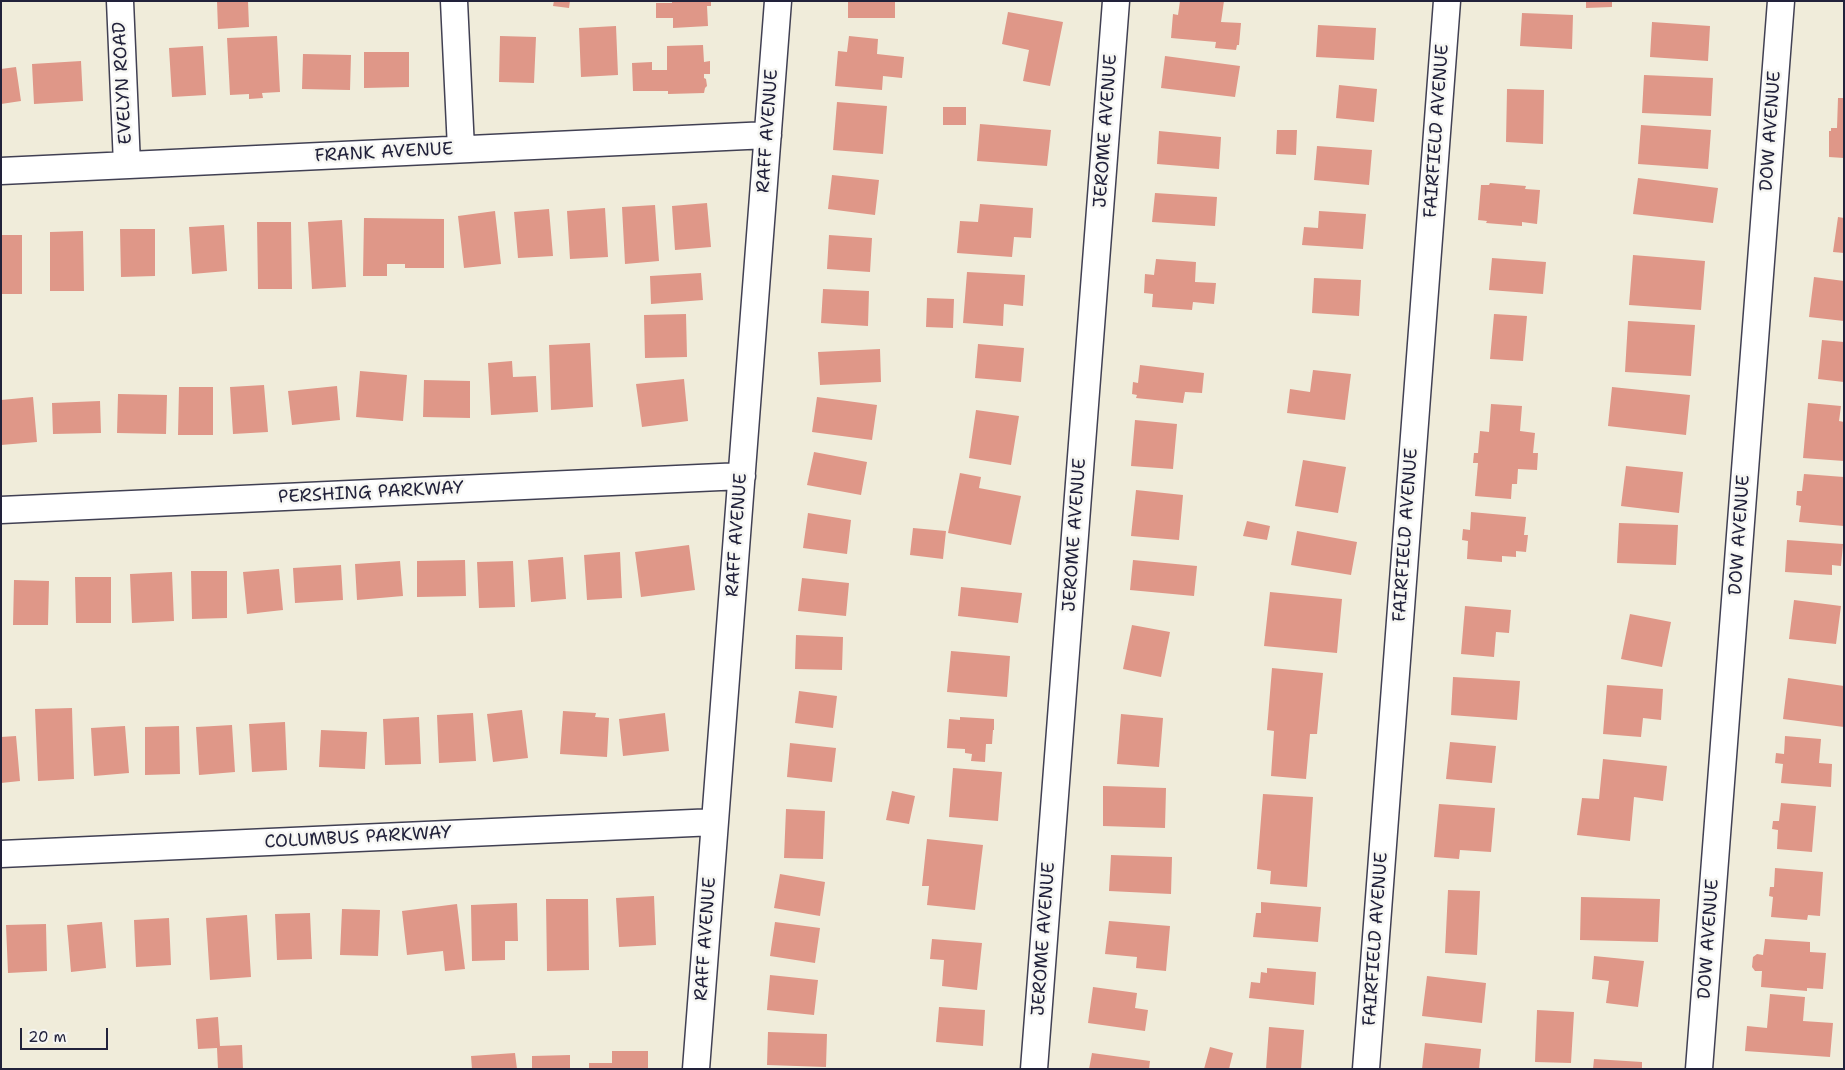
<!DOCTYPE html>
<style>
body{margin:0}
#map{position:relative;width:1845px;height:1070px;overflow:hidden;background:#f0ecda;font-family:"Shantell Sans",sans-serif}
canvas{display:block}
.frame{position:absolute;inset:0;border:2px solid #22223b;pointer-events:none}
.scale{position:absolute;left:20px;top:1028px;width:88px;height:22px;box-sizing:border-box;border:2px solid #22223b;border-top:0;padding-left:6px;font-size:15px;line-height:18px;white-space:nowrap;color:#22223b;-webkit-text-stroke:4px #f6f6f2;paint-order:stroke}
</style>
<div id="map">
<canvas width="1845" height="1070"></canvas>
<div class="frame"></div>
<div class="scale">20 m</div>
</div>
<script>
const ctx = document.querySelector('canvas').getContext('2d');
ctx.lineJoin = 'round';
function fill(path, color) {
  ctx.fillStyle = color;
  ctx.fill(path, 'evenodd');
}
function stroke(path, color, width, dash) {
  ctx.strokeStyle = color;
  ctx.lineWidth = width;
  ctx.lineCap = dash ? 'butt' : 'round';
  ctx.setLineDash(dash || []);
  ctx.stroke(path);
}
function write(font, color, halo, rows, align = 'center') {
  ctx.font = font + ' "Shantell Sans",sans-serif';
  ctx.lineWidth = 5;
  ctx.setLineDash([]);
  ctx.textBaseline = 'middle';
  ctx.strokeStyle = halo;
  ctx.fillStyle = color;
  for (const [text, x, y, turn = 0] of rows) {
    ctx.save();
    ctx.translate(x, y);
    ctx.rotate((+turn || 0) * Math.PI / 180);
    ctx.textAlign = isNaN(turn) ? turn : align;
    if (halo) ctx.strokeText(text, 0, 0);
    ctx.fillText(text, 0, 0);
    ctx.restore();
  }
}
const building = new Path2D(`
 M217,1h31l1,26 -31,2z
 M554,1h16l-1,7 -16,-2z
 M672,1h39v5h-4l1,20 -35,2v-10h-17v-15h16z
 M848,1h47v17h-47z
 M1180,1h44l-3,21 20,1 -2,22h-2l-1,5 -21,-2 1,-6 -45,-4 2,-24 5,1z
 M1586,1h26v6l-26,1z
 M1008,12l55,10 -13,64 -27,-5 6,-31 -27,-6z
 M1522,13l51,2 -1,34 -52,-3z
 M1652,22l58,4 -2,35 -58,-4z
 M1318,25l58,3 -2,32 -58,-3z
 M616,26l2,49 -37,2 -2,-49z
 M277,36l3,56 -18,1 1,5 -14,1v-5l-19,1 -3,-57z
 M500,36l36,1 -2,46 -35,-1z
 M849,36l29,3 -1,15 27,3 -2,21 -19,-2 -1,14 -47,-4 3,-35 9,1z
 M703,45l1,17 6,-1v13h-6v4l2,1 1,7 -2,2 -1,5 -36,1v-3h-35l-1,-28 20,-1v8h15v-24z
 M203,46l3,49 -34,2 -3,-49z
 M364,52h45v35l-45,1z
 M303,54l48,1 -1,35 -48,-1z
 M1165,56l75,10 -5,31 -74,-9z
 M81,61l2,40 -49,3 -2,-40z
 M16,67l5,34 -20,3v-35z
 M1644,75l69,3 -2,38 -69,-3z
 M1339,85l38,4 -3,33 -38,-4z
 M1507,89l37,1 -1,54 -37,-2z
 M1838,98h6v60l-15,-1v-26h2v-3h6z
 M837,102l50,4 -4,48 -50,-4z
 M943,107h23v18h-23z
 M980,124l71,6 -4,36 -70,-5z
 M1641,125l70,5 -3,39 -70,-5z
 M1277,130h20l-1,25 -20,-1z
 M1159,131l62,6 -2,32 -62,-5z
 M1317,146l55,4 -3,35 -55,-5z
 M832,175l47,5 -4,35 -47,-6z
 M1638,178l80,10 -5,35 -80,-9z
 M1490,183l36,3 -1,3 15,1 -3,34 -15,-2v4l-36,-3 1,-2 -9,-1 3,-35h8z
 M1155,193l62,4 -2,29 -63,-4z
 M707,203l4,44 -36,3 -3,-44z
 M980,204l53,4 -2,30 -17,-1 -2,20 -55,-4 3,-32 18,1z
 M655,205l4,56 -34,3 -3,-57z
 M605,208l3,49 -38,2 -3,-48z
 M549,209l4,47 -35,2 -4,-46z
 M495,211l6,53 -37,4 -6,-52z
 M1319,211l47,3 -3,35 -61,-4 2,-18 14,1z
 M1838,217l6,1v35l-11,-1z
 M364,218l80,1v49h-39v-4h-18v12h-24z
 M342,220l4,67 -34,2 -4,-67z
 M257,222h34l1,67h-34z
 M224,225l3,46 -35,3 -3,-47z
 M120,229h35v47l-34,1z
 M83,231l1,60h-34v-59z
 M1,235h21v59h-21z
 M829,235l43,3 -2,34 -43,-3z
 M1633,255l72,6 -4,49 -72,-5z
 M1492,258l54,4 -3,32 -54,-4z
 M1156,259l40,3 -1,20 21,1 -2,21 -21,-2 -1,8 -40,-3 1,-13 -9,-1 1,-19 9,1z
 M967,272l58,3 -2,31 -19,-2 -1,22 -40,-3z
 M701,273l2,27 -52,4 -1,-28z
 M1814,277l30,4v40l-35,-4z
 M1314,278l47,2 -2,36 -47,-3z
 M823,289l46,2 -1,35 -47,-3z
 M927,298l27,1 -1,29 -27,-1z
 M686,314l1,43 -42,1 -1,-43z
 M1494,314l33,2 -4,45 -33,-2z
 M1628,321l67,4 -4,51 -66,-4z
 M1822,340l22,2v40l-26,-3z
 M590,343l3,64 -42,3 -2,-65z
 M978,344l46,4 -3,34 -46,-4z
 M880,349l1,33 -61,3 -2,-33z
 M512,361l1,16 23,-1 2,36 -47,3 -3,-52z
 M1140,365l64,8 -2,20 -17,-1 -2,11 -47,-5 1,-3 -5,-1 1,-12 5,1z
 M1313,370l38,4 -6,46 -58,-7 3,-24 20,3z
 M360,371l47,4 -4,46 -47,-4z
 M684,379l4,42 -46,6 -6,-43z
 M424,380l46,1v37l-47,-1z
 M264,385l4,47 -35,2 -3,-47z
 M337,386l3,34 -48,5 -4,-34z
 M179,387h34v48h-35z
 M1612,387l78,8 -4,40 -78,-9z
 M118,394l49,1 -1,39 -49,-1z
 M33,397l4,45 -36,3v-45z
 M817,397l60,8 -5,35 -60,-8z
 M100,401l1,32 -48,1 -1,-31z
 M1808,403l33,3 -2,15 5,1v39l-41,-3z
 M1491,404l31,2 -2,25 15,2 -2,20h5l-1,17 -19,-1 -1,15h-5l-1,15 -36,-3 3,-33h-5l1,-10h4l2,-22 9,1z
 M976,410l43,6 -8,49 -42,-7z
 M1135,420l42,4 -4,45 -42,-3z
 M814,452l53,10 -6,33 -54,-10z
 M1303,460l43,7 -8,46 -43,-7z
 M1626,466l57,6 -4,41 -58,-7z
 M960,473l21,4 -2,11 42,8 -10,49 -63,-12z
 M1804,474l40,3v49l-45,-4 2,-16 -5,-1 1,-14h5z
 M1136,490l47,5 -4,45 -48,-4z
 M1471,512l55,5 -2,18h4l-2,17 -10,-1v6l-14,-1v6l-35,-3 1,-18 -6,-1 1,-11 7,1z
 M808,513l43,7 -4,34 -44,-6z
 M1247,521l23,5 -3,14 -24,-4z
 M1619,523l59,2 -2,40 -59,-2z
 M913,528l33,3 -3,28 -33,-4z
 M1297,531l60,11 -6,33 -60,-10z
 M1787,540l56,4 -2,22 -9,-1v10l-47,-3z
 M689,545l6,45 -54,7 -6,-45z
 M620,552l2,46 -35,2 -3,-45z
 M563,557l3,42 -35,3 -3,-42z
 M465,560l1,36 -49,1v-36z
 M1133,560l64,6 -3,30 -64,-6z
 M400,561l3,35 -46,4 -2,-36z
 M513,561l2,46 -36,1 -2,-46z
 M341,565l2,35 -48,3 -2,-35z
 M279,569l4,41 -36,4 -4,-42z
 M191,571h36v47l-35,1z
 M172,572l2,49 -42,2 -2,-49z
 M75,577h36v46h-35z
 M802,578l47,5 -3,33 -48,-5z
 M14,580l35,1 -1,44h-35z
 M961,587l61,6 -4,30 -60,-7z
 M1270,592l72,7 -5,54 -73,-7z
 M1794,600l47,6 -5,38 -47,-5z
 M1465,606l46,4 -2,23 -13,-1 -2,25 -33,-3z
 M1630,614l41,8 -9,45 -41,-8z
 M1132,625l38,7 -9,45 -38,-8z
 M796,635l47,2 -1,33 -47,-1z
 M951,651l59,5 -3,41 -60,-5z
 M1272,668l51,5 -6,61h-7l-4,45 -35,-3 3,-45 -7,-1z
 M1453,677l67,4 -3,39 -66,-5z
 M1788,678l56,8v41l-61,-8z
 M1607,685l56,4 -2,31 -18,-2 -2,19 -38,-3z
 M799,691l38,5 -4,32 -38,-5z
 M72,708l2,71 -36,2 -3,-72z
 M522,710l6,48 -35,4 -6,-48z
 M563,711l33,2 -1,4 14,1 -2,39 -47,-3z
 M473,713l3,48 -37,2 -2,-48z
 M665,713l4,38 -46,5 -4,-37z
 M1121,714l42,4 -4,49 -42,-3z
 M419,717l2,47 -36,1 -2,-46z
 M960,717l34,2v11h-1l-1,14h-6l-1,18 -14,-1 1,-7 -7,-1v-4l-18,-1 2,-29 11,1z
 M285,722l2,48 -35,2 -3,-48z
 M232,725l3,47 -36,3 -3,-48z
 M125,726l4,47 -35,3 -3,-48z
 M179,726l1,48 -35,1v-48z
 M321,730l46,2 -2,37 -46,-2z
 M16,736l4,45 -19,2v-46z
 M1785,736l36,3 -2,24 13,1 -1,23 -50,-4 2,-19 -8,-1 1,-10 8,1z
 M1450,742l46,4 -4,37 -46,-4z
 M790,743l46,5 -4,34 -45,-5z
 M1603,759l64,7 -4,35 -29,-4 -4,44 -53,-6 5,-37 17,1z
 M953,768l49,4 -4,49 -49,-4z
 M1103,786l63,2 -1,40 -62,-2z
 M892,791l23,5 -6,28 -23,-4z
 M1263,794l50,3 -6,90 -37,-3 1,-13 -14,-2z
 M1781,803l35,3 -4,46 -35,-3 1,-19 -6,-1 1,-8h6z
 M1439,804l56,4 -4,44 -31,-2 -1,9 -25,-2z
 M786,809l39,2 -2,48 -39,-1z
 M927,839l56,6 -8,65 -48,-5 2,-19h-7z
 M1111,855l61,2 -1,37 -62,-3z
 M1775,868l48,4 -3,44 -12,-1 -1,5 -36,-3 2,-20 -4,-1 1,-9h4z
 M780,874l45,8 -5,34 -46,-8z
 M1448,890l32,1 -3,64 -32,-2z
 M654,896l2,49 -37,2 -3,-49z
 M1581,897l79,2 -2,43 -78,-2z
 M546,899h42l1,71 -42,1z
 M1261,902l60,5 -3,35 -65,-5 3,-24h5z
 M517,903l1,38h-13v19l-33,1 -1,-56z
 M457,904l8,65 -20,2 -2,-20 -36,4 -5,-44z
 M342,909l38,1 -2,46 -38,-1z
 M310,913l2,46 -35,1 -2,-46z
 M247,915l4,62 -41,3 -4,-62z
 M169,918l2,47 -35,2 -2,-47z
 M1109,921l61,5 -4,45 -30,-3 1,-11 -32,-3z
 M102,922l4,46 -35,4 -4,-47z
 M775,922l45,6 -5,35 -45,-7z
 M46,924l1,47 -39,2 -2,-48z
 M932,939l50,4 -5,47 -35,-4 2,-26 -14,-1z
 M1765,939l45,3v10l16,1 -3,36 -16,-1v3l-46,-4 1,-16h-7l-3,-4 1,-10 4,-3 6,1z
 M1594,956l50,5 -6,46 -32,-4 3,-22 -17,-2z
 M1267,968l49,4 -2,33 -65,-7 2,-16 9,1 1,-11 6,1z
 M770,975l48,5 -4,35 -47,-5z
 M1427,976l59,7 -4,40 -60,-7z
 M1093,987l44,6 -2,15 13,2 -3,21 -57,-8z
 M1770,994l35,3 -2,24 30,2 -3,34 -85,-6 2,-25 20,2z
 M939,1007l46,3 -2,36 -47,-4z
 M1537,1010l37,2 -3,51 -36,-1z
 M218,1017l2,29 22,-1 1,24h-25l-1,-21 -19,1 -2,-30z
 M1269,1027l35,3 -3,39h-35z
 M768,1032l59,2 -1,33 -59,-2z
 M1425,1043l56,6 -2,20h-57z
 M1210,1047l23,6 -4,16h-25z
 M612,1051h36v18h-59v-6h23z
 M515,1053l2,16h-45l-1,-13z
 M1092,1053l58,8 -1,8h-60z
 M570,1055v14h-38v-13z
 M1594,1059l48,3v7h-49z`);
const minor = new Path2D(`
 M120,1l7,164
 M454,1l7,148
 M1,171l767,-36
 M1,510l741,-34
 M1,854l714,-32
 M696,1069l82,-1068
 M1034,1069l82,-1068
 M1366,1069l81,-1068
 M1699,1069l82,-1068`);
const streetNames = [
 ["EVELYN ROAD",123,83,-93],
 ["RAFF AVENUE",768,131,-86],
 ["JEROME AVENUE",1106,131,-86],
 ["FAIRFIELD AVENUE",1437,131,-86],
 ["DOW AVENUE",1771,131,-86],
 ["FRANK AVENUE",384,153,-3],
 ["PERSHING PARKWAY",371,493,-3],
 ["RAFF AVENUE",737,535,-86],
 ["JEROME AVENUE",1075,535,-86],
 ["FAIRFIELD AVENUE",1406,535,-86],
 ["DOW AVENUE",1740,535,-86],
 ["COLUMBUS PARKWAY",358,838,-3],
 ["RAFF AVENUE",706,939,-86],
 ["JEROME AVENUE",1044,939,-86],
 ["FAIRFIELD AVENUE",1376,939,-86],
 ["DOW AVENUE",1709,939,-86]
];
fill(building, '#df9788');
stroke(minor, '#414053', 29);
stroke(minor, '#fff', 26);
write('18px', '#22223b', '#f6f6f2', streetNames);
</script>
